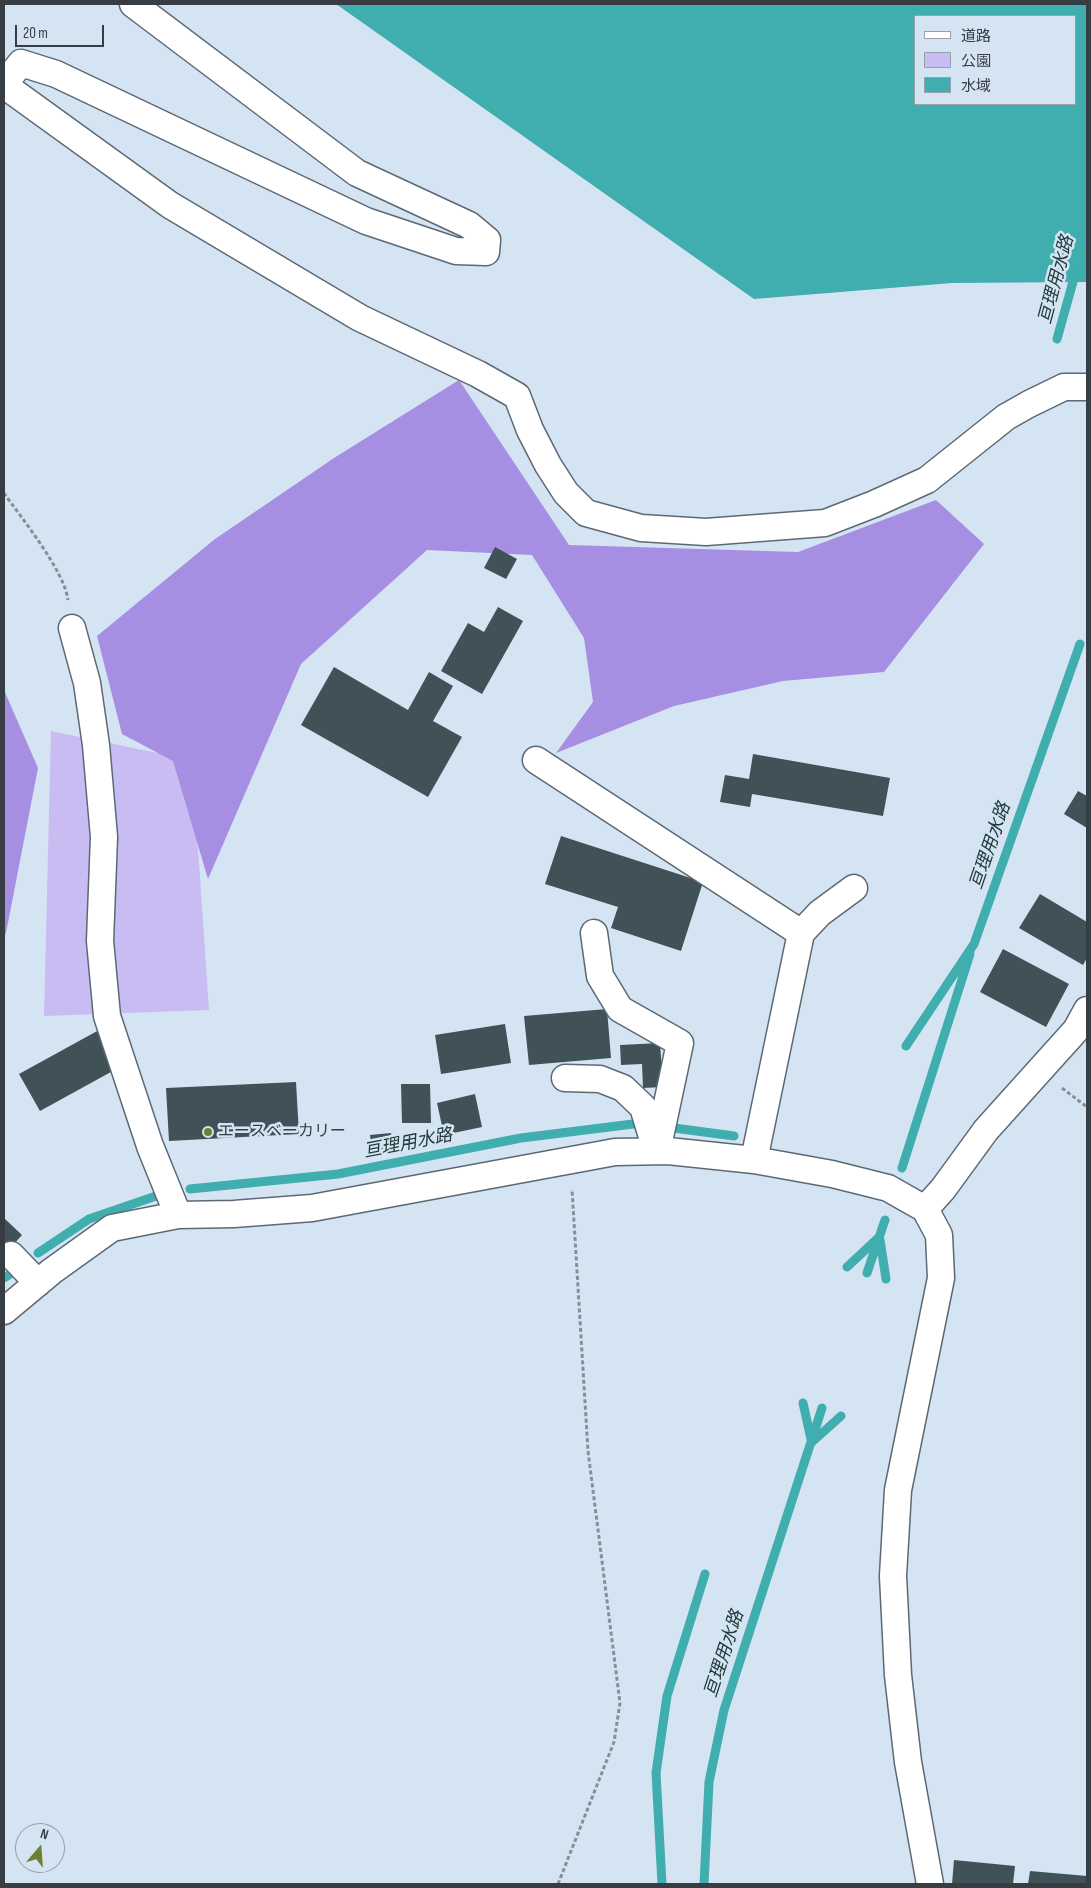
<!DOCTYPE html>
<meta charset="utf-8">
<style>
body{margin:0}
#map{position:relative;width:1091px;height:1888px;overflow:hidden;background:#d5e4f2;font-family:"Sofia Sans Condensed","Noto Sans JP",sans-serif}
canvas{display:block}
.frame{position:absolute;inset:0;border:5px solid #373d42;pointer-events:none}
.legend{position:absolute;left:914px;top:15px;width:162px;height:90px;box-sizing:border-box;background:#d5e4f2;border:1px solid #96a1ac;margin:0;padding:6px 9px;list-style:none;font-size:15px;color:#373d42}
.legend li{display:flex;align-items:center;gap:10px;height:25px}
.legend b{width:25px;border:1px solid #96a1ac}
.north{position:absolute;left:15px;top:1823px;width:50px;height:50px;box-sizing:border-box;background:#d5e4f2;border:1px solid #96a1ac;border-radius:50%;rotate:18deg;font-size:14px;font-weight:700;line-height:20px;text-align:center;color:#373d42}
.north::after{content:'';display:block;margin:auto;width:18px;height:22px;background:#6e802f;clip-path:polygon(50% 0,100% 100%,50% 72%,0 100%)}
.scale{position:absolute;left:15px;top:25px;width:89px;height:22px;box-sizing:border-box;border:2px solid #373d42;border-top:0;padding-left:6px;font-size:15px;line-height:18px;white-space:nowrap;color:#373d42;-webkit-text-stroke:4px #d5e4f2;paint-order:stroke}
</style>
<div id="map">
<canvas width="1091" height="1888"></canvas>
<div class="frame"></div>
<ul class="legend">
<li><b style="height:6px;background:#fff"></b>道路</li>
<li><b style="height:14px;background:#c9bcf2"></b>公園</li>
<li><b style="height:14px;background:#40adae"></b>水域</li>
</ul>
<div class="north">N</div>
<div class="scale">20 m</div>
</div>
<script>
const ctx = document.querySelector('canvas').getContext('2d');
ctx.lineJoin = 'round';
function fill(path, color) {
  ctx.fillStyle = color;
  ctx.fill(path, 'evenodd');
}
function stroke(path, color, width, dash) {
  ctx.strokeStyle = color;
  ctx.lineWidth = width;
  ctx.lineCap = dash ? 'butt' : 'round';
  ctx.setLineDash(dash || []);
  ctx.stroke(path);
}
function write(font, color, halo, rows, align = 'center') {
  ctx.font = font + ' "Sofia Sans Condensed","Noto Sans JP",sans-serif';
  ctx.lineWidth = 5;
  ctx.setLineDash([]);
  ctx.textBaseline = 'middle';
  ctx.strokeStyle = halo;
  ctx.fillStyle = color;
  for (const [text, x, y, turn = 0] of rows) {
    ctx.save();
    ctx.translate(x, y);
    ctx.rotate((+turn || 0) * Math.PI / 180);
    ctx.textAlign = isNaN(turn) ? turn : align;
    if (halo) ctx.strokeText(text, 0, 0);
    ctx.fillText(text, 0, 0);
    ctx.restore();
  }
}
const green = new Path2D(`
 M51,731l141,29 17,250 -165,6z`);
const forest = new Path2D(`
 M459,380l110,165 229,7 138,-52 48,44 -100,128 -101,9 -109,25 -118,47 37,-51 -9,-64 -52,-83 -105,-5 -126,114 -93,215 -35,-118 -51,-27 -25,-98 118,-97 119,-81z
 M4,690l34,78 -32,165 -2,4z`);
const water = new Path2D(`
 M336,4h751v278l-135,1 -198,16zM915,16h160v88h-160z`);
const stream = new Path2D(`
 M1057,339l19,-68
 M906,1046l68,-102 106,-300
 M674,1128l60,8
 M902,1168l68,-214
 M190,1189l148,-15 183,-36 112,-14
 M880,1240l6,39
 M38,1253l51,-34 67,-23
 M847,1267l30,-28
 M867,1273l18,-53
 M4,1278l5,-3
 M803,1403l8,36
 M812,1442l29,-26
 M662,1884l-6,-111 11,-77 38,-122
 M704,1884l5,-102 15,-72 98,-302`);
const building = new Path2D(`
 M495,547l22,12 -11,20 -22,-11z
 M498,607l25,14 -41,73 -41,-23 27,-48 16,9z
 M334,667l74,43 21,-38 24,14 -20,35 29,16 -34,60 -127,-72z
 M753,754l137,24 -7,38 -131,-22 -2,13 -30,-5 5,-27 24,4z
 M1078,791l9,5v32l-23,-14z
 M561,836l142,46 -22,69 -70,-23 7,-21 -73,-23z
 M1040,894l47,28v36l-4,7 -64,-37z
 M1003,949l66,35 -23,43 -66,-35z
 M607,1009l4,49 -82,7 -5,-49z
 M505,1024l6,39 -70,11 -6,-39z
 M99,1030l21,37 -80,44 -21,-37z
 M660,1043l3,44 -20,1 -1,-24 -21,1 -1,-20z
 M296,1082l3,52 -130,7 -3,-53z
 M401,1084h29l1,39h-29z
 M475,1094l7,33 -38,8 -7,-32z
 M391,1133l2,16 -21,2 -2,-16z
 M4,1218l18,17 -18,20z
 M954,1860l61,6 -2,18h-61z
 M1030,1871l57,5v8h-59z`);
const path = new Path2D(`
 M4,493c18,26 60,77 64,107
 M1062,1088l25,19
 M558,1884l56,-142 6,-39 -32,-252 -16,-262`);
const street = new Path2D(`
 M4,84l17,-21 35,11 310,147 90,30 30,1 1,-12 -18,-15 -112,-52 -224,-169
 M4,85l166,120 190,113 118,56 39,22 13,34 18,35 18,28 20,20 55,15 65,4 119,-9 49,-19 53,-24 79,-63 23,-13 35,-17h23
 M72,628l15,55 9,62 8,92 -4,104 7,75 43,130 28,69
 M536,760l265,173 -47,227
 M594,933l6,43 20,33 60,34 -23,108
 M801,933l19,-20 34,-25
 M565,1078l35,1 23,9 20,19 13,43
 M925,1209l18,-20 43,-59 90,-100 11,-20
 M11,1255l27,28
 M4,1311l48,-40 60,-43 66,-13 56,-1 78,-6 303,-56 53,-1 86,9 78,14 56,14 37,21 14,26 2,43 -43,212 -5,86 5,99 10,87 22,122`);
const markers = [
 [208,1132,5,"#6e802f"]
];
const poiNames = [
 ["エースベーカリー",218,1132]
];
const waterNames = [
 ["亘理用水路",1057,280,-75],
 ["亘理用水路",991,846,-71],
 ["亘理用水路",408,1144,-11],
 ["亘理用水路",725,1654,-72]
];
fill(green, '#c9bcf2');
fill(forest, '#a68fe2');
fill(water, '#40adae');
stroke(stream, '#40adae', 9);
fill(building, '#405258');
stroke(street, '#5c6975', 29);
stroke(path, '#848f98', 3, [4, 2.5]);
stroke(street, '#fff', 26);
for (const [x, y, r, color] of markers) {
  const dot = new Path2D();
  dot.arc(x, y, r, 0, 2 * Math.PI);
  ctx.fillStyle = color;
  ctx.fill(dot);
  stroke(dot, '#d5e4f2', 2);
}
write('16px', '#373d42', '#d5e4f2', poiNames, 'left');
write('italic 18px', '#223a3a', '#d5e4f2', waterNames);
</script>
